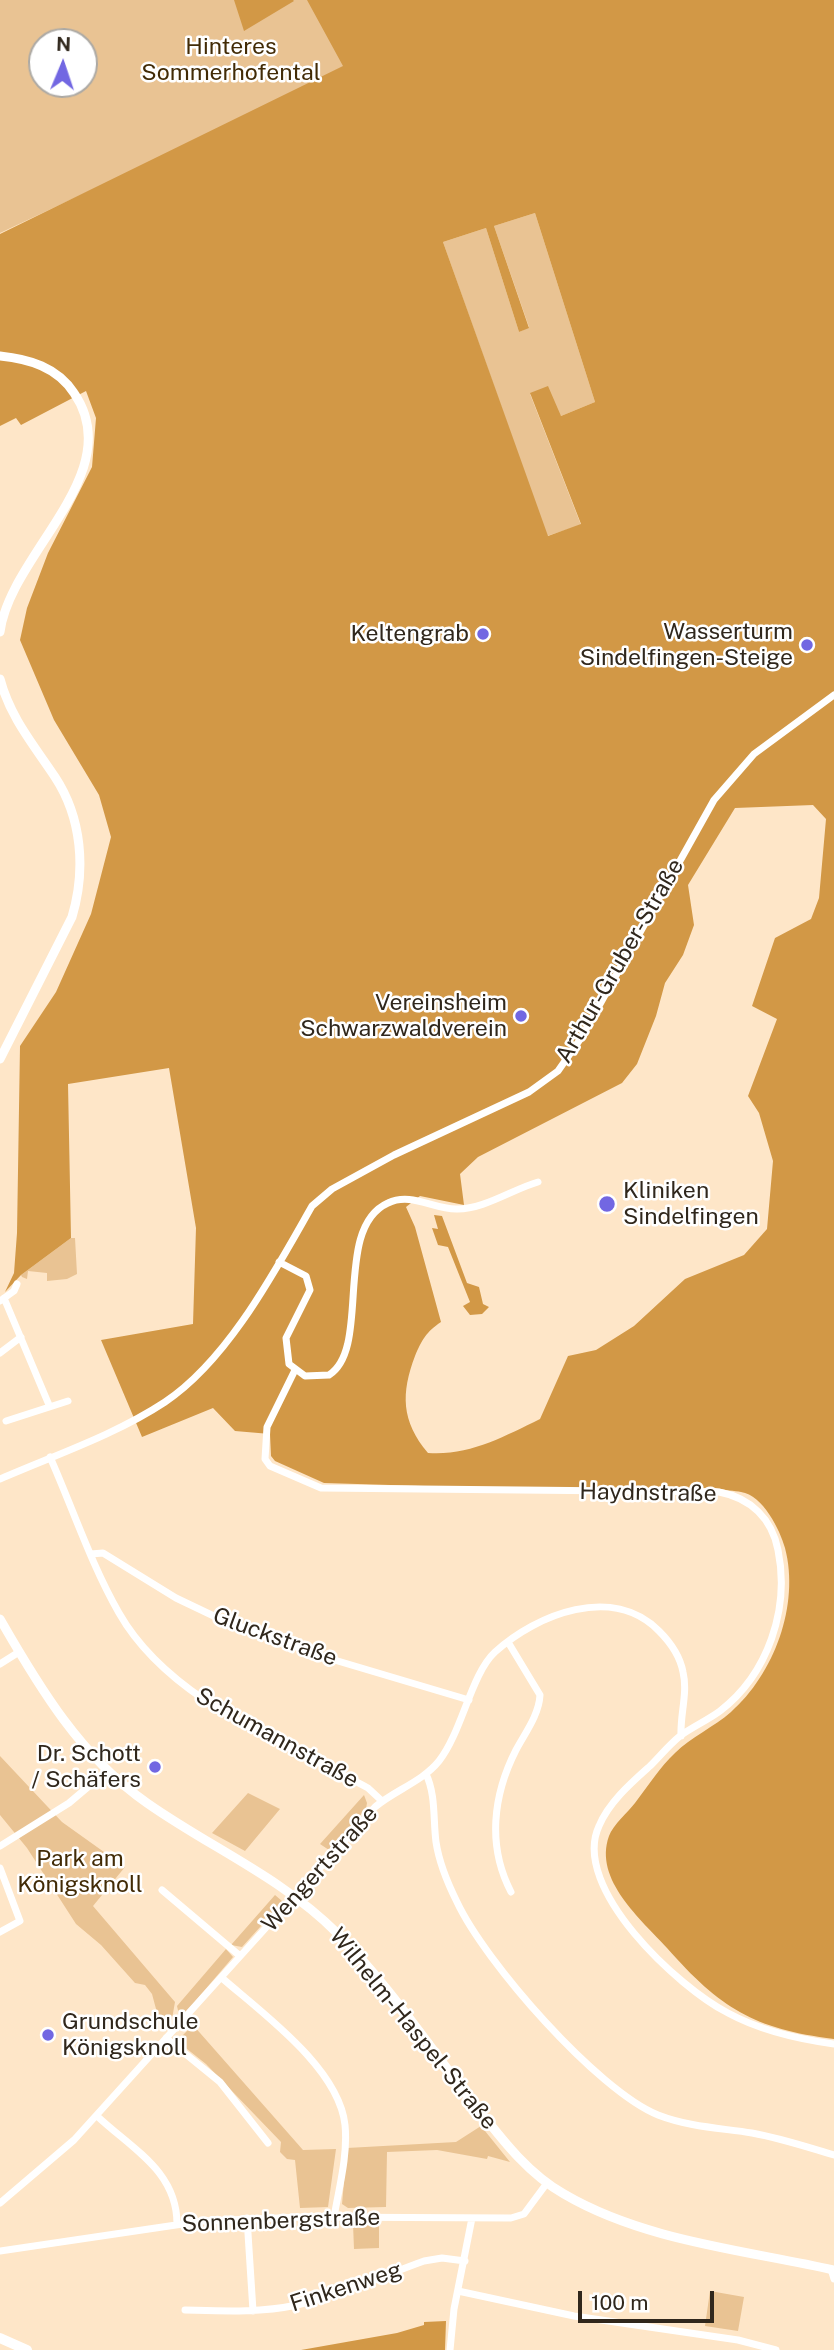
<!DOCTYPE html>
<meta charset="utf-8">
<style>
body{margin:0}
#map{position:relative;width:834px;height:2350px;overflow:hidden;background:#fee6c8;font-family:"Public Sans",sans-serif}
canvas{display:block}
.north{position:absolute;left:28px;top:28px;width:70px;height:70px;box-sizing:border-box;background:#fff;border:2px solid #aca9a4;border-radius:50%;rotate:2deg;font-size:19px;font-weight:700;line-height:28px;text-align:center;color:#30271c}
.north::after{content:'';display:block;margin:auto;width:24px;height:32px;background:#7267e2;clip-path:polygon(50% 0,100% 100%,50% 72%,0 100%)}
.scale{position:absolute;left:578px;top:2291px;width:136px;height:32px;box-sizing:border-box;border:4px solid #30271c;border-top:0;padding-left:9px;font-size:21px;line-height:24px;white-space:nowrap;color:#30271c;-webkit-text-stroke:5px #fff;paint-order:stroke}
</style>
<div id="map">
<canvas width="834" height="2350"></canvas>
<div class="north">N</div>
<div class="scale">100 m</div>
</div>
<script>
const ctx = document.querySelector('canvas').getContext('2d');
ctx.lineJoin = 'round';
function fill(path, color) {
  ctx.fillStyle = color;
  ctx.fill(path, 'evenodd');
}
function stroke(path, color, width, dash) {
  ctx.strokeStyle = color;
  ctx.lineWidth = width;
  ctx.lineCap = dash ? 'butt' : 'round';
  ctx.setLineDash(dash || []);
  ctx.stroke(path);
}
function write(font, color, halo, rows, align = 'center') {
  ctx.font = font + ' "Public Sans",sans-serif';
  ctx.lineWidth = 5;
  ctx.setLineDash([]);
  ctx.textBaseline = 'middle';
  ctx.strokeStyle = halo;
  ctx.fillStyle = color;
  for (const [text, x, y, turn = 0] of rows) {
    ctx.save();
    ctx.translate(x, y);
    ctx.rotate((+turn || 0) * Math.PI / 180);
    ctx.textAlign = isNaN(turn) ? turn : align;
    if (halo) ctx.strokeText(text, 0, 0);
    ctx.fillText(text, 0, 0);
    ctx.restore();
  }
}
const green = new Path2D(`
 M0,0h573l-486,192 -87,41zM42,42h42v42h-42z
 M535,213l60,189 -34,14 -31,-22 51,131 -34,11 -104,-294 43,-14 33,104 10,-5 -35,-101z
 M71,1238h4l2,36 -10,5 -20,2v-8l-19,-2 -1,8 -5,-2 -1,-2z
 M0,1756l62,66 63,45 -32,39 82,96 -3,17 -7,9 -6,-8 -7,-26 -7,-9 -10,-2 -34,-38 -25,-21 -49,-76 -27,-33z
 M248,1793l32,16 -35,42 -33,-18z
 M364,1795l3,8 -1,6 -37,41 -9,-6z
 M275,1895l7,6 -1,4 -22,18 2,3 -19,21 -11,-2z
 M226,1949l7,8 -53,62 -3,-13z
 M193,2025l110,125 33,-1 -8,58 -28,1 -5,-48 -8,-1 -7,-7 1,-10 -75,-78 -29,-23z
 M481,2126l29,36 -22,-6 -1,3 -50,-9 -50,2 -1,55 -38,1 -6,-4 5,-56 109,-6z
 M353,2224h26v24l-25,1z
 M710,2291l34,6 -6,34 -33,-5z`);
const forest = new Path2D(`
 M234,0h59l1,1 -50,30z
 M307,0h527v2039c-80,-10 -114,-31 -167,-91 -25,-28 -74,-68 -58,-112 4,-11 19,-24 26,-33 13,-17 25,-36 40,-50 16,-16 39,-26 56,-41 43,-38 69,-107 54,-164 -5,-18 -22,-53 -44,-56 -6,-1 -17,-2 -25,-4h-226l-166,-5 -49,-22 -4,-5 -1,-22 -35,-3 -22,-23 -71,29 -41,-97 92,-16 3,-96 -27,-160 -101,16 3,154 -50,37 -16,17 9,-19 3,-40 3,-187 36,-54 35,-78 20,-77 -12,-42 -45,-75 -34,-80 7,-32 21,-55 44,-86 4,-49 -10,-27 -65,34 -5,-7 -16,8v-192l343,-168zM535,213l60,189 -34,14 -13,-30 -18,7 51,131 -33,12 -105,-294 43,-14 33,104 10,-4 -35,-102zM813,805l13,14 -7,79 -8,21 -36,19 -23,68 25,13 -29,77 11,17 14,48 -6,68 -23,26 -59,24 -51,47 -38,24 -28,6 -28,63c-37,18 -71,37 -112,34 -27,-32 -27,-60 -13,-97 7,-16 11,-24 26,-34l-26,-95 -9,-20 14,-11 44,9 -4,-31 18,-17 144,-74 15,-19 19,-48 9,-33 18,-28 11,-30 -6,-40 47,-77z
 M434,1215l8,1 25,67 12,4 4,17 6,3 -7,7 -12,1 -7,-9 7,-4 -22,-55 -10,-2 -6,-17 6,1z
 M446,2321l-1,29h-144l96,-17 27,-8v-3z`);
const minor = new Path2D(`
 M279,1262l27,14 4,14 -24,48 3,26 16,12 24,-1c43,-27 3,-147 59,-172 23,-11 45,6 68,6 27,1 57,-20 82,-27
 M4,1298l45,107
 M0,1301l14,-10 3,-7
 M0,1353l21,-16
 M295,1370l-28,57 -2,32 5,7 51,22 398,4c32,6 53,27 59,58 12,59 -10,124 -58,161 -12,9 -28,16 -40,25 -11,9 -20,20 -30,30 -19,17 -41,36 -51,60 -29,62 80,162 129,187 33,18 69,26 106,31
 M6,1421l62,-20
 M50,1457c23,52 41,107 69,156 50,88 164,129 249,175l14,13
 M0,1479c55,-24 115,-44 165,-77 63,-42 110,-131 147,-196l20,-17 62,-34 135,-63 29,-21 23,-33 133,-238 40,-46 80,-59
 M91,1554l12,-1 73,45 44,21 101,37 148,44
 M508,1642l32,53c-1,20 -15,38 -24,55 -23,45 -29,96 -5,142
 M0,1664l19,-12
 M426,1774c10,21 7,45 10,68 3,20 12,42 21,60 28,60 140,188 201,213 31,12 62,13 94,18 28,5 55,14 82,22
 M0,1846l69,-43 39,-33
 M0,1868l20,53 -20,11
 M162,1890l78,66
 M222,1978c40,35 117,90 123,147 3,30 -6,63 -11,92
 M166,2038l54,44 48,61
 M97,2116c35,33 80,55 80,108
 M0,2203l74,-63 301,-333c20,-17 47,-25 64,-46 23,-29 32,-87 56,-109 42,-38 118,-68 164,-21 11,11 21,25 24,41 5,21 -3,42 -2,64
 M247,2218l6,93
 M0,2251l203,-30 102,-4 206,1 13,-4 23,-31
 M831,2269l3,10
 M458,2291l116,25 164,24 38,10
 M185,2310c38,1 74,3 112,-5 43,-9 85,-29 127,-44l18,-3 23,3
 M450,2350l4,-41 18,-91`);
const tertiary = new Path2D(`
 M0,356c29,3 57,11 74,37 55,80 -64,161 -74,239
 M0,679c10,38 33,65 55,98 27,41 31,93 17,140l-72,142
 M0,1619c39,68 81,138 147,184 64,45 134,74 190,130 52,52 93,115 138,172 26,33 52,68 89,89 80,47 181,56 270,76`);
const secondary = new Path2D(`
 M0,2338l27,12`);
const markers = [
 [483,634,7,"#7267e2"],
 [807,645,7,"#7267e2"],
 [521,1016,7,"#7267e2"],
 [607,1204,9,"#7267e2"],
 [155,1767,7,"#7267e2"],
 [48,2035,7,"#7267e2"]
];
const parkNames = [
 ["Hinteres",231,47],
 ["Sommerhofental",231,73],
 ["Park am",80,1859],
 ["Königsknoll",80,1885]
];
const poiNames = [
 ["Wasserturm",793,632],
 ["Sindelfingen-Steige",793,658],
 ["Keltengrab",469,634],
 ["Vereinsheim",507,1003],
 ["Schwarzwaldverein",507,1029],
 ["Kliniken",623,1191,"left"],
 ["Sindelfingen",623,1217,"left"],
 ["Dr. Schott",141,1754],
 ["/ Schäfers",141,1780],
 ["Grundschule",62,2022,"left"],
 ["Königsknoll",62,2048,"left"]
];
const streetNames = [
 ["Arthur-Gruber-Straße",620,961,-60],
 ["Haydnstraße",648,1493,1],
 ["Gluckstraße",275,1637,20],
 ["Schumannstraße",277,1738,29],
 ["Wengertstraße",320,1869,-48],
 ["Wilhelm-Haspel-Straße",413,2029,51],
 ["Sonnenbergstraße",281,2221,-2],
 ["Finkenweg",346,2287,-18]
];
fill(green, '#e9c393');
fill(forest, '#d29846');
stroke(minor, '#fff', 7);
stroke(tertiary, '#fff', 9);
stroke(secondary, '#fff', 10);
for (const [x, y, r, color] of markers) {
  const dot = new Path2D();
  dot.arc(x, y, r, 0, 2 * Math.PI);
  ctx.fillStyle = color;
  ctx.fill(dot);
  stroke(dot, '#fff', 2.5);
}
write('23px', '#422b06', '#fff', parkNames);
write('23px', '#30271c', '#fff', poiNames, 'right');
write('23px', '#30271c', '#fff', streetNames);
</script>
